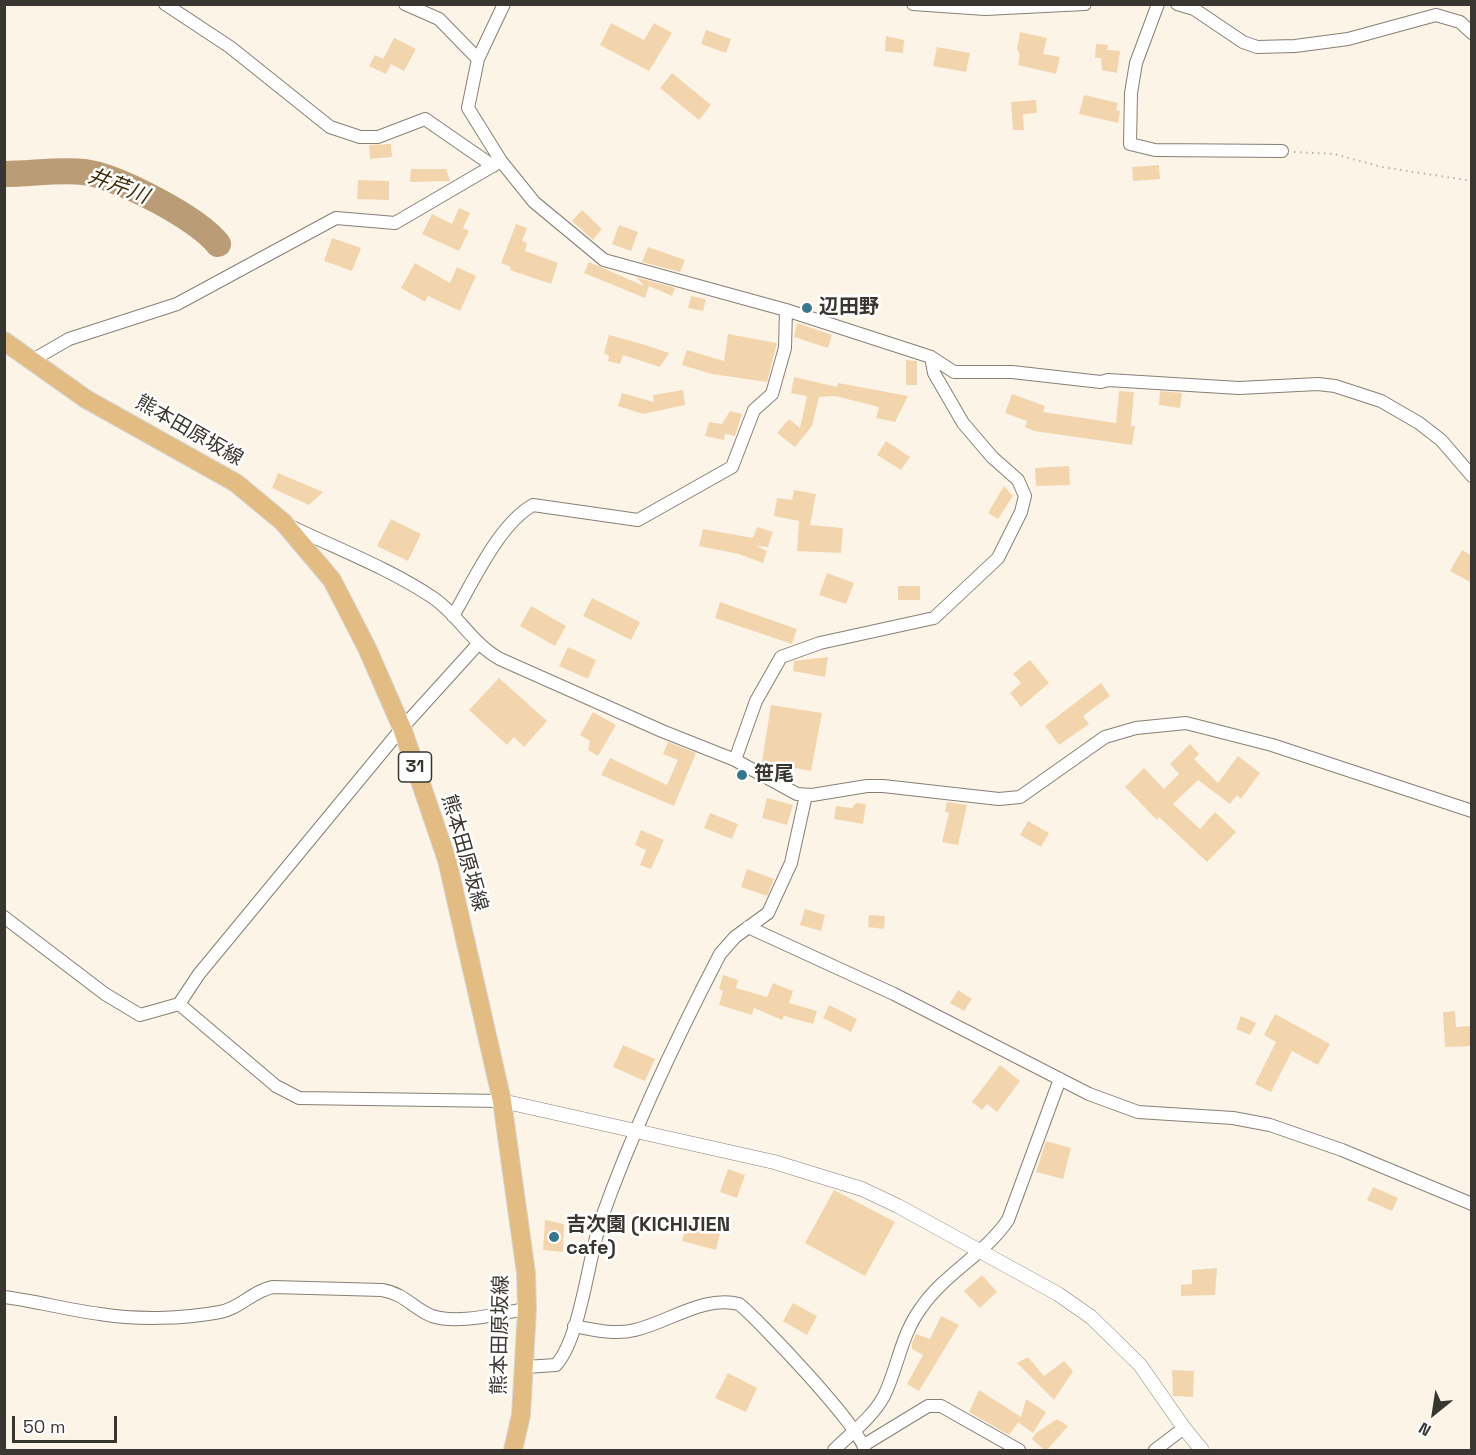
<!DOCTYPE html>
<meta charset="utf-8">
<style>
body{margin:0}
#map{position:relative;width:1476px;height:1455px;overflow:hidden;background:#fdf4e8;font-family:"Space Grotesk",sans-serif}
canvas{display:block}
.frame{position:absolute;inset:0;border:6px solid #393631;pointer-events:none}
.north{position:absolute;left:1404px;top:1383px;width:60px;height:60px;-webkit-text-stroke:4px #fff;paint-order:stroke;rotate:210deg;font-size:16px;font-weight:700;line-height:24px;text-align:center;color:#393631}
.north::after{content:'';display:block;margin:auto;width:21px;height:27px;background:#393631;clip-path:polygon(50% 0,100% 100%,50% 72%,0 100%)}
.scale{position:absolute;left:12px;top:1416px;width:105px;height:27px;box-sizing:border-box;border:3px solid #393631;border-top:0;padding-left:8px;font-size:18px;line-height:21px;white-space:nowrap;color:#393631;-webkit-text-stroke:4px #fff;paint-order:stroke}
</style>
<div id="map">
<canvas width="1476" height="1455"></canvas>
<div class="frame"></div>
<div class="north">N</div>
<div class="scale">50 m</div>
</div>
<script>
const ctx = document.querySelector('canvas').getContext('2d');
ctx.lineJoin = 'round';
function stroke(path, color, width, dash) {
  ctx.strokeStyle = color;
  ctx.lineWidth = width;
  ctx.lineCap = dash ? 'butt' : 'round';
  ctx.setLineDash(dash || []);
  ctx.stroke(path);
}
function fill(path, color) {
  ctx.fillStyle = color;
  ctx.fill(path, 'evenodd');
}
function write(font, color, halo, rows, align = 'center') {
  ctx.font = font + ' "Space Grotesk","Noto Sans JP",sans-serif';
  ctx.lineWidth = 5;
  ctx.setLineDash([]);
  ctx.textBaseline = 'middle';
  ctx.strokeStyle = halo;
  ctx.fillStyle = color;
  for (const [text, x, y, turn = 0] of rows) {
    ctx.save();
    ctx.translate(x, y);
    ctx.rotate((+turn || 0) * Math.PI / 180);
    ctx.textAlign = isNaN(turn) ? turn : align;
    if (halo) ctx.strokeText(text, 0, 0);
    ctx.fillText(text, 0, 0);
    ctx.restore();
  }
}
const river = new Path2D(`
 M4,174c27,0 54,-5 80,-2 33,4 114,46 134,72`);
const building = new Path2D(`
 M611,23l33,17 10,-17 18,10 -23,38 -49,-26z
 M706,30l25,9 -5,14 -25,-9z
 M1020,32l27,6 -4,16 17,3 -4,17 -38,-9 2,-10 -3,-6z
 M886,36l18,4 -1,13 -18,-2z
 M394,38l22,11 -12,22 -13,-7 -5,10 -17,-8 6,-11 8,4z
 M1096,44l12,1 -1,5 13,1 -3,22 -15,-3 -1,-12h-6z
 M937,47l33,6 -4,19 -33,-6z
 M672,73l39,32 -12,15 -39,-32z
 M1084,95l34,8 -2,7 4,1 -2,12 -39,-9z
 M1036,100l1,13 -14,1 1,16h-11l-2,-28z
 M391,144l1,13 -22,2 -1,-14z
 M1159,165l1,14 -27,2 -1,-14z
 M411,169h35l4,12 -40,1z
 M358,180l31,1v19l-32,-1z
 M459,208l11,5 -7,15 6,3 -10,20 -37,-17 10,-20 20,10z
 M582,210l20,19 -9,11 -21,-19z
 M516,224l11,4 -5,13 5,2 -2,8 33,12 -7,21 -41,-14 1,-3 -10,-4z
 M619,225l19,7 -7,19 -19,-7z
 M332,238l29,10 -9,23 -28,-10z
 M648,247l37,13 -5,12 -38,-10z
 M589,262l55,24 -8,-9 39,11 -3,8 -23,-10 -4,12 -61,-25z
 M415,263l35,20 7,-16 19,9 -16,35 -32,-15 -3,6 -24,-14z
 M691,296l15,3 -3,12 -15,-3z
 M797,323l35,12 -4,13 -34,-11z
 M728,334l49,9 -10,39 -55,-8 -30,-9 5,-15 37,11z
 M609,335l33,9 27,9 -9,14 -37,-12 -3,9 -12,-3 1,-5 -5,-3z
 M906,360l11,1v24h-11z
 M794,377l43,10 1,-4 70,13 -13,26 -19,-4 3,-11 -44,-11 -16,1 -7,29 -17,21 -18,-14 12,-14 11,9 7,-32 -16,-3z
 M683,390l2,15 -42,9 -25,-8 4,-13 32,9 -1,-7z
 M1119,391l15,1 -3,34h4l-3,19 -98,-14 -9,-4 2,-6 -22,-8 7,-19 33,12 -2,6 73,11z
 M1160,391l22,2 -2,15 -21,-3z
 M730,411l12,3 -7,22 -10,-2 -1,6 -19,-4 4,-14 13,2z
 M886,441l24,16 -9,13 -24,-15z
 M1069,466l1,19 -34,1 -1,-18z
 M278,473l45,19 -14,13 -37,-17z
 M1004,486l9,10 -15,23 -10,-6z
 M794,490l22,4 -6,31 33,3 -2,25 -44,-2 2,-30 -25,-5 3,-18 15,2z
 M391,519l30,15 -13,27 -31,-15z
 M757,527l16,5 -5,15 -11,-1 10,5 -4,12 -24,-9 -40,-8 4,-17 50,9z
 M1462,550l10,6v27l-22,-12z
 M827,573l27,10 -8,21 -27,-9z
 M898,586h22v14h-22z
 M592,598l48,24 -9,18 -48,-24z
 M720,602l77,27 -5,15 -77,-26z
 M531,606l35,20 -11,20 -35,-20z
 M568,647l28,13 -8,19 -29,-13z
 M828,657l-3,20 -32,-6 1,-10z
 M1030,660l19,23 -28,24 -11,-14 11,-10 -8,-9z
 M499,678l48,43 -23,26 -10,-10 -7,8 -38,-35z
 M1101,683l9,13 -27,20 6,8 -30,21 -14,-19z
 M771,705l51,8 -11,58 -49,-9z
 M593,712l23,13 -18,31 -10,-6 2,-9 -10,-6z
 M668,742l28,11 -22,53 -73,-31 9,-17 57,27 11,-25 -15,-6z
 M1190,744l9,10 -5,5 24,24 20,-27 22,17 -19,26 -4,-4 -7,9 -32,-24 -25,24 27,25 15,-17 21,20 -29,30 -48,-45 -2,3 -32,-33 19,-19 20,21 15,-15 -9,-10z
 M767,798l26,7 -6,20 -25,-7z
 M947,802l20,3 -9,40 -16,-3 7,-29 -4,-1z
 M856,803l10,1 -3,20 -29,-5 2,-13 16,2z
 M710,813l28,11 -6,15 -28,-11z
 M1028,821l21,12 -8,14 -21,-12z
 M641,830l23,10 -13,29 -11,-4 6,-15 -11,-5z
 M747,869l27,10 -7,17 -26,-9z
 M805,909l20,6 -4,16 -21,-6z
 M869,915l16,1 -1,13 -16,-2z
 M723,975l15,5 -2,8 31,9 6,-14 20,8 -4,12 28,8 -4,13 -29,-8 -2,4 -28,-12 -2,7 -33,-10 4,-14 -4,-2z
 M958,990l14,9 -8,12 -14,-8z
 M829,1005l28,14 -6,13 -28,-14z
 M1455,1011l1,16 14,-1 1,20 -26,1 -2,-35z
 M1275,1014l55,30 -12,21 -26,-14 -21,41 -16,-8 21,-42 -12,-7z
 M1241,1016l15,7 -6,12 -14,-6z
 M623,1045l32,14 -10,22 -32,-14z
 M1000,1065l20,16 -23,31 -10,-8 -5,6 -10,-8z
 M1046,1141l25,7 -8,31 -27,-7z
 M728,1169l17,6 -8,23 -17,-6z
 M1373,1187l25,11 -6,13 -25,-11z
 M834,1190l61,32 -30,54 -60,-33z
 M545,1220l19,4 -1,28 -20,-2z
 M688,1220l33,9 -5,21 -34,-9z
 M1217,1268l-2,27 -34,1v-11l11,-1v-14z
 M982,1275l15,17 -17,16 -16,-17z
 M793,1303l24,13 -10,19 -24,-14z
 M941,1316l18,9 -40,66 -12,-7 16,-29 -11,-6v-6l4,-9 14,5z
 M1028,1357l16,19 20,-15 9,10 -19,29 -37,-37z
 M1172,1370l22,1 -1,26 -20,-1z
 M728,1373l29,15 -11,24 -31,-14z
 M979,1390l42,27 5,-18 20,13 -13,21 -14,-10 1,-3 -11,15 -40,-23z
 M1057,1419l11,7 -21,24h-3l-12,-11 4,-6z`);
const path = new Path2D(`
 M1294,152l40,2 48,13 90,14`);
const minor = new Path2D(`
 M165,4l65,43 100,80 30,10h18l47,-18 68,47
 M405,4l34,15 39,40
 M504,4l-26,55 -10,49 33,53 33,41 70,58 182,50 145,47 23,15h58l89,10 7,-2 131,8 79,-4 17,2 46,15 38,22 22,17 31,36
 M913,4l72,5 100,-5
 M1158,4l-22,59 -5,30 -1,51 25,6 127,1
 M1177,4l17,5 49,33 14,5 38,-1 53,-7 88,-24 24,7 12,11
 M31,361l38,-22 108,-35 159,-86 59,5 106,-62
 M290,526c48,23 98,42 142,71 26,17 40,47 68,62l162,72 73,29 62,34 15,1 55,-9h16l116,13 21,-2 85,-60 31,-9 50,-5 86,22 200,66
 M453,616c20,-34 46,-92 80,-111l105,15 94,-53 22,-57 18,-16 13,-46 1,-38
 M735,760l21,-59 25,-44 39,-14 114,-25 64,-60 23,-46 4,-16 -7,-16 -26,-23 -29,-34 -29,-50 -3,-16
 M4,917l101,77 35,21 39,-11 20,-30 203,-246 77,-85
 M748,927l146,67 195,100 49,18 95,6 37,7 72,25 130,54
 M179,1004l97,82 23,12 203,3
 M4,1297c32,4 64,13 96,17 37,6 83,5 120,-2 21,-4 32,-21 53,-25l109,3c24,4 31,19 50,26 28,9 66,-3 95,-7
 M574,1326c20,4 41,9 61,4 34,-8 69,-35 104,-26 19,15 127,129 125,146
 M525,1367l31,-2c25,-28 32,-108 46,-148 32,-90 74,-178 118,-263l15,-17 33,-24 23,-50 15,-68
 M864,1445l64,-39h13l78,44
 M834,1450c17,-17 38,-32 50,-54 14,-29 17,-61 37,-88 24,-35 63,-53 87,-88l52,-141
 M1155,1450l29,-22`);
const tertiary = new Path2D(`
 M502,1101l272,61 88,27 36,17 160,88 33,23 49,48 44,63 18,22`);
const primary = new Path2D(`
 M4,341l82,58 150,84 47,39 49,58 35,68 35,80 45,132 55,241 24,172 1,36 -6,106 -8,35`);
const markers = [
 [807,308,6,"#38768c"],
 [742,775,6,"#38768c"],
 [554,1237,6,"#38768c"]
];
const shields = [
 [415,767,33]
];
const shieldNames = [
 ["31",415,767]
];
const poiNames = [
 ["辺田野",819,308],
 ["笹尾",754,775],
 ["吉次園 (KICHIJIEN",566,1226],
 ["cafe)",566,1249]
];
const streetNames = [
 ["熊本田原坂線",189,431,30],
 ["熊本田原坂線",464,853,74],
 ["熊本田原坂線",501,1335,-89]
];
const waterNames = [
 ["井芹川",118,187,21]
];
stroke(river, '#ba9d77', 26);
fill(building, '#f3d5ad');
stroke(minor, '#877f75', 14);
stroke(tertiary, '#877f75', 15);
stroke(primary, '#d7d7d6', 20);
stroke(path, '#b8b1a7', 2, [1.5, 4.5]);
stroke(minor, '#fff', 12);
stroke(tertiary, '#fff', 14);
stroke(primary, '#e2bc82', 18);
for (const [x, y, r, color] of markers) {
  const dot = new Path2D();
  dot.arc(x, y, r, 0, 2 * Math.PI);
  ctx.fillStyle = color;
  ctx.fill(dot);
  stroke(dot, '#fff', 2);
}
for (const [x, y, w] of shields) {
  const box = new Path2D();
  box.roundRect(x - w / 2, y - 15, w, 30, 4.5);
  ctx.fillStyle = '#fff';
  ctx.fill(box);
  stroke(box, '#393631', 1.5);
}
write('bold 18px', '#393631', null, shieldNames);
write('bold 20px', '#393631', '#fff', poiNames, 'left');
write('20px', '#393631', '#fff', streetNames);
write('italic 21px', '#412c0b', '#fff', waterNames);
</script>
